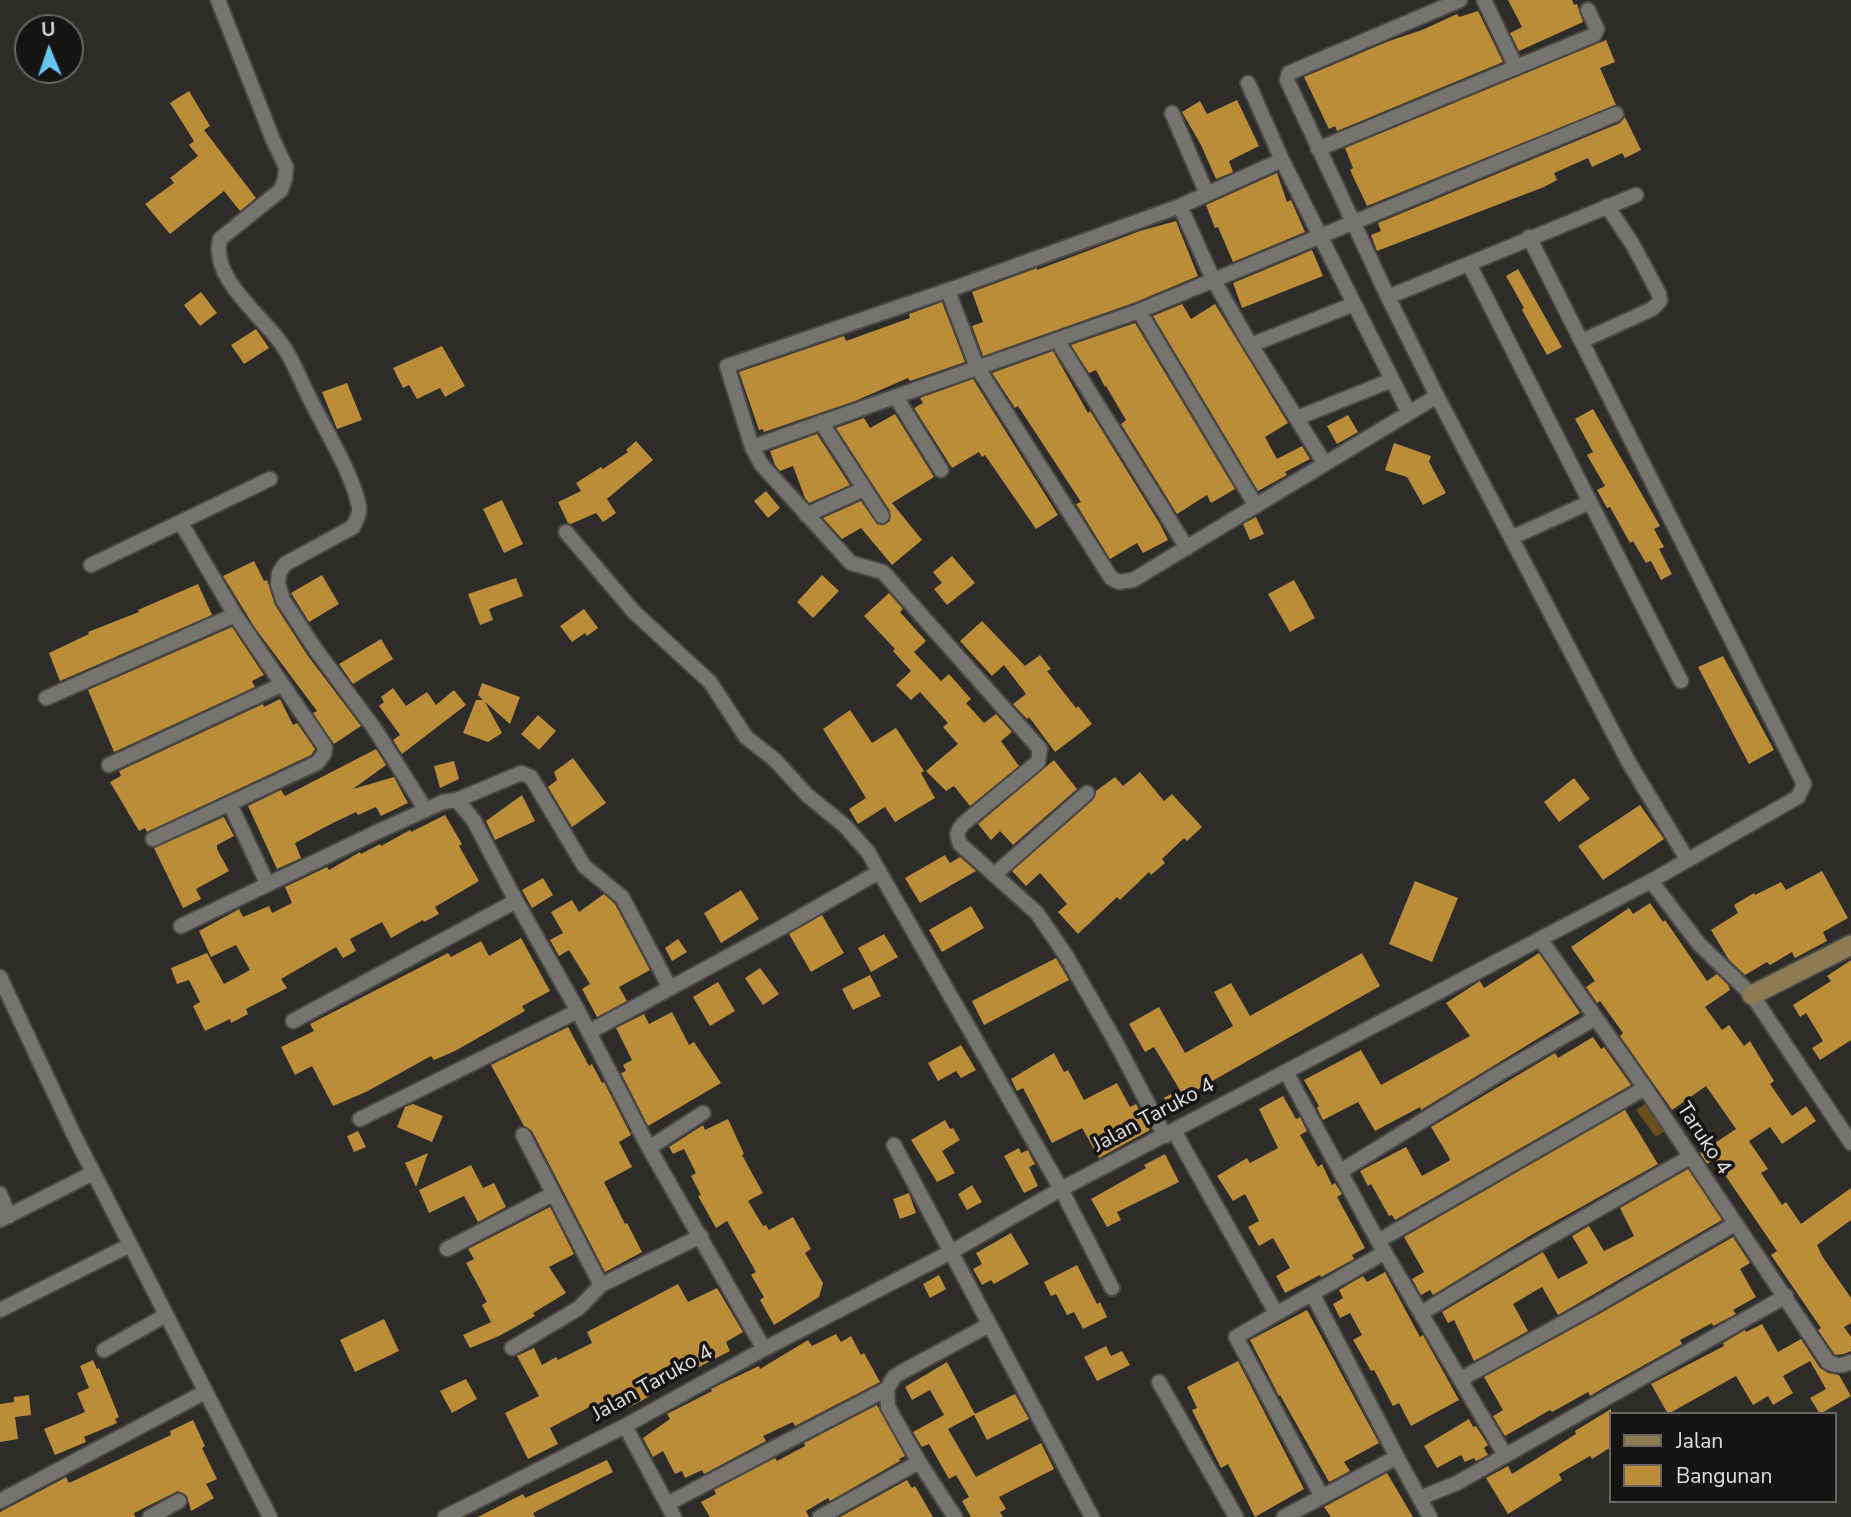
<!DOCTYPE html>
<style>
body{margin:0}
#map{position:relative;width:1851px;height:1517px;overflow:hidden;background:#2d2c29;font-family:"Nunito Sans",sans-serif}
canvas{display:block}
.legend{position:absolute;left:1609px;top:1412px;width:228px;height:91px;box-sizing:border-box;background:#151413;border:2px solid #676664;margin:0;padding:9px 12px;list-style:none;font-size:21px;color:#e1e0de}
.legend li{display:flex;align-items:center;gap:14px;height:35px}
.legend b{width:35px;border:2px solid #676664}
.north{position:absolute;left:14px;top:14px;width:70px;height:70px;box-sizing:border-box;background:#151413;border:2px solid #676664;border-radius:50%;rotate:358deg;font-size:19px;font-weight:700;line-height:28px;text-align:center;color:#e1e0de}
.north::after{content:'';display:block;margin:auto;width:24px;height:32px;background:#65c5ee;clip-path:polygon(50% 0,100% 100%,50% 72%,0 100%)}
</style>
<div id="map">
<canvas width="1851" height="1517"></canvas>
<ul class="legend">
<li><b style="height:9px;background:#8e7b53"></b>Jalan</li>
<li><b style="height:19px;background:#bc8d39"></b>Bangunan</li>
</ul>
<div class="north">U</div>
</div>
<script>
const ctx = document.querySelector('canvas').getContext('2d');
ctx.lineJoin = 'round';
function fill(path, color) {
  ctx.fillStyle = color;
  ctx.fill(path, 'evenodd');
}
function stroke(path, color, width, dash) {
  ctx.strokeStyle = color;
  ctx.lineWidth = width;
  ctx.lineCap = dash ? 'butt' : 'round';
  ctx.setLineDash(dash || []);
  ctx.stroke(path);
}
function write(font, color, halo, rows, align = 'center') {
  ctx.font = font + ' "Nunito Sans",sans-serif';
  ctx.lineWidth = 7;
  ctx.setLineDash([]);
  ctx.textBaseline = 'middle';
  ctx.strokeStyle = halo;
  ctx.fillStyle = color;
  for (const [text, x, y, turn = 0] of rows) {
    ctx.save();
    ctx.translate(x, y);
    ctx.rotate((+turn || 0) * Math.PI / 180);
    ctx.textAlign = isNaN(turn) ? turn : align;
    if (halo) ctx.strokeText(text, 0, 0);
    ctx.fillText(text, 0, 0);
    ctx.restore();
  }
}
const green = new Path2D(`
 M1648,1102l20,27 -12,8 -20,-27z`);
const building = new Path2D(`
 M1508,0h64l2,5 3,-1 6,18 -64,29 -9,-18 12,-6z
 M1478,11l25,51 -166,69 -2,-5 -6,3 -25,-52 85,-36 33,-11 35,-16 2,3z
 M1606,40l9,22 -15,6 16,37 -249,101 -17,-36 3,-2 -8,-20z
 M189,91l21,35 -6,4 52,68 -16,13 -16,-20 -54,43 -25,-30 29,-21 -4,-5 28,-22 -9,-11 5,-4 -24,-38z
 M1237,100l22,46 -30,15 4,11 -17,7 -15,-34 -19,-33 18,-11 7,13z
 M1625,117l16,33 -16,8 -3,-5 -30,14 -4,-9 -34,15 3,7 -13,7 -167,64 -6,-16 10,-4 -3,-8 242,-100z
 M1277,173l10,29 4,-2 14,32 -72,30 -15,-35 -3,1 -9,-23z
 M1176,221l22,55 -62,26 -153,54 -11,-30 11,-4 -11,-30 65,-24v2l103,-39z
 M1312,250l11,26 -81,32 -9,-25z
 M1518,269l44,78 -15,8 -25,-45 2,-2 -18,-32z
 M201,292l16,21 -17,13 -16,-21z
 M942,302l23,60 -55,19 -2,-3 -53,23 -91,31 -1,-3 -4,1 -20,-58 105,-36 2,5 64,-23 -1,-4z
 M1182,304l9,15 24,-15 73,119 -23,14 12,22 25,-13 8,13 -25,13 2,3 -29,16 -105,-175z
 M1135,323l100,166 -24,14 -4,-8 -30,19 -56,-90 5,-4 -20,-34 -1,1 -9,-17 -7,3 -18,-28z
 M256,329l13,19 -25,16 -13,-19z
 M442,346l23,40 -20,11 -5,-9 -23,11 -8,-14 -6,3 -10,-20z
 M1053,351l35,62 2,-2 70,113 8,16 -25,13 -6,-10 -27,16 -34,-55 5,-2 -63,-96 -3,2 -23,-35z
 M973,379l85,136 -22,14 -51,-74 -3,2 -3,-5 -27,16 -38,-60 9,-5 -3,-5z
 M347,383l15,37 -25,9 -15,-37z
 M1593,409l67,117 -6,3 10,18 -5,2 13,25 -11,6 -10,-19 -5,2 -13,-22 -3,2 -20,-36 -3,1 -10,-18 8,-4 -18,-31 6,-3 -18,-33z
 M895,414l39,63 -42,26 30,37 -30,25 -31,-37 -19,11 -19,-21 38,-17 16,23 6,1 7,-4v-10l-54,-83 28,-10 6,10z
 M1348,415l10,17 -21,12 -10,-18z
 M817,434l33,51 -41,18 -4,-5 -12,-32 -13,5 -5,-6 -5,-14z
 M636,441l17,19 -46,39 9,14 -13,9 -7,-9 -25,11 -3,-1 -10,-21 23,-11 -5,-8 25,-16 2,2 25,-17 -2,-2z
 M1394,443l37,13 -2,6 17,31 -23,12 -16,-28 -22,-7z
 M766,491l14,17 -12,10 -14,-17z
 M502,500l21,44 -19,9 -21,-44z
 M1256,517l8,17 -14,6 -7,-16z
 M952,556l23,27 -28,22 -13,-16 8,-6 -9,-11z
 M254,561l10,20 3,-1 1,3 7,22 33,51 53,70 -27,18 -21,-31 4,-2 -62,-83 -32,-52z
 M322,575l17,29 -30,18 -18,-29z
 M822,575l17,16 -26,27 -16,-16z
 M516,578l7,18 -34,13 4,11 -13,5 -12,-31z
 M1294,580l21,38 -25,14 -22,-38z
 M198,584l14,31 -152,66 -11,-28 40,-19 -1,-2 51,-20 -1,-2z
 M889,593l14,16 -3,3 26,29 -12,11 27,29 8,-7 22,25 -5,4 18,20 12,-9 16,18 -11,9 18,25 -49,40 -16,-20 -8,5 -20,-20 32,-27 -15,-17 5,-4 -28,-31 -9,8 -15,-15 15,-14 -18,-20 2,-2 -31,-33z
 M584,609l14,19 -11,8 -2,-3 -13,9 -12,-16z
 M982,621l43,45 15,-11 11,14 -4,2 29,37 2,-2 14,18 -37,28 -26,-35 -2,2 -14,-15 13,-10 -22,-29 -12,11 -32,-35z
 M232,627l32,48 -12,6 3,6 -141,65 -26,-62z
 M381,639l12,20 -40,25 -14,-20z
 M1723,656l51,94 -25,14 -51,-97z
 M482,683l38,14 -10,27 -25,-22 17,31 -14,9 -25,-9 13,-33h7l-5,-5z
 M393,688l13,18 21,-14 9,13 18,-15 12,15 -64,49 -9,-14 7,-5 -21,-29 5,-4 -3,-5z
 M280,699l13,26 4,-2 18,26 -4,6 -164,77 -2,-4 -6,3 -29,-49 11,-6 -2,-5 144,-67 1,3z
 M850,710l22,33 24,-15 28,43 -3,2 14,25 -40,24 -10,-15 -27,17 -9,-15 17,-11 -43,-69z
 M538,715l18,16 -17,19 -18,-16z
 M376,749l10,16 -33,24 41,-12 14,26 -27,13 -5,-9 -18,8 -2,-3 -25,12 -36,19 6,15 -24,11 -29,-63 33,-16 4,6z
 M573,758l33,45 -34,24 -24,-40 9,-7 -3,-8z
 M1054,760l23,29 -64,56 -13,-14 -9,9 -13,-16z
 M454,761l5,18 -19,9 -6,-22z
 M1140,772l24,29 8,-7 30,33 -15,14 -3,-3 -22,21 3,4 -14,12 -2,-3 -29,28 -3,-3 -39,37 -20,-22 9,-8 -27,-31 -14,13 -14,-15 81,-71 3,-9 19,-14 8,9z
 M1574,778l16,21 -31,23 -15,-20z
 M522,795l13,26 -40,19 -9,-19z
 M1640,805l24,34 -61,41 -25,-34z
 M445,815l17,29 -3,2 20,35 -44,26 4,7 -15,8 -1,-2 -32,18 -9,-16 -32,17 6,12 -13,7 -7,-11 -55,32 6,9 -41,21 2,5 -17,9 -1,-4 -25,12 -12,-25 7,-4 -11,-22 -12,4 -6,-16 36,-15 17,31 26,-14 -14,-25 -25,12 -12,-26 40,-22 4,8 26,-11 3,7 20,-10 -7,-16 42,-20 2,3 31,-18 1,2 19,-10 1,2 29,-16 1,2z
 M224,817l10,19 -17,9v4l12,22 -33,18 5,10 -18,9 -29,-60z
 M945,855l5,8 10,-6 16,14 -56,32 -15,-25z
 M1822,871l26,47 -25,14 4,9 -32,17 -3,-6 -22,13 -3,-3 -22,13 -16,-15 -18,-30 27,-17 -4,-8 20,-12 1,2 26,-13 5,8z
 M543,878l10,17 -21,13 -10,-18z
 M1415,881l43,17 -26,64 -43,-18z
 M741,890l18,29 -38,24 -17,-30z
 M604,894l11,10 35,66 -31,17 8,14 -30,16 -15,-28 8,-5 -21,-34 -10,6 -9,-16 13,-7 -12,-21 21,-12 7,12z
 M1650,903l13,19 2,-2 42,61 10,-7 11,11 2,5 -25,17 17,23 7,-5 15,21 6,-5 24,40 -4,3 22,32 14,-10 10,15 -34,23 -12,-17 -21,14 19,28 -7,4 21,32 4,-3 15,22 50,-36v32l-34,25 5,11 29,42v25l-7,4 7,10v14l-7,3 -9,1 -17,-25 3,-2 -50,-73 6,-4 -63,-92 -7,5 -7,-11 36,-24 -30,-43 -34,24 -52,-74 3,-3 -23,-32 -3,2 -11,-16 9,-6 -24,-34 58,-39 4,6z
 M971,906l13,22 -42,24 -13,-22z
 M822,915l22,38 -33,19 -22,-38z
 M884,934l14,23 -27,15 -13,-24z
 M521,938l29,53 -28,15 3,5 -70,40 -21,9 -3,-4 -65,36 -33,14 -21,-40 -17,9 -14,-28 33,-16 -4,-7 138,-71 3,4 30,-16 8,15z
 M678,939l9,13 -15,9 -7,-13z
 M1362,953l18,33 -196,111 -30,-50 -9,5 -16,-28 30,-17 26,46 48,-27 -19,-34 17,-9 19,33z
 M1539,953l41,60 -159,97 -1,-3 -45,24 -17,-29 -35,18 -6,-12 2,-2 -15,-26 57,-30 20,35 89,-49 -24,-33 34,-22 4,7z
 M1056,958l13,22 -85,45 -12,-24z
 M1851,960v80l-31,20 -8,-12 11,-7 -17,-28 -6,4 -7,-12 38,-24 -4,-5z
 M760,968l19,26 -16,11 -18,-27z
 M870,975l11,21 -28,14 -11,-21z
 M718,982l17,29 -25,15 -17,-29z
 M672,1012l17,33 5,-3 27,41 -73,43 -27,-53 5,-2 -3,-6 9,-5 -16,-32 28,-14 5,10z
 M568,1027l21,39 3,-2 10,19 2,-1 27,53 -12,7 13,25 -28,15 21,42 2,-1 15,29 -37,20 -73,-141 -8,-5 -33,-61z
 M1593,1037l8,12 3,-2 27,38 -236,135 -3,-5 -3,1 -18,-32 -3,2 -8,-15 46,-24 16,29 27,-15 1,-2 -19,-32 124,-74 3,5z
 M961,1045l15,25 -15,8 -5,-7 -18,10 -10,-18z
 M1054,1053l10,19 4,-2 16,30 33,-17 13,24 6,-3 14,26 -51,28 -17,-30 -30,15 -29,-55 -6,3 -6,-12z
 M1176,1091l9,15 -12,8 -9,-16z
 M1283,1096l13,23 4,-2 7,14 -7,4 18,32 4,-3 10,21 3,-2 7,11 -5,3 28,51 -13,7 2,4 -33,18 -1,-2 -35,18 -9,-17 14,-8 -17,-30 -14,8 -11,-19 11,-6 -14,-27 -12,7 -16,-25 30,-18 3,5 28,-15 -19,-39z
 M413,1104l30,12 -11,26 -35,-15 8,-20z
 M1625,1110l33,54 -125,70 -100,61 -3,-5 -9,5 -9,-16 12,-7 -20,-35z
 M728,1119l16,35 -2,1 21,38 -15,8 15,25 3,-1 3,5 24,-13 18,32 -6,4 18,30 -4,14 -45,28 -14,-25 4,-3 -13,-22 5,-3 -29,-51 -11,7 -18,-32 3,-1 -10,-19 5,-3 -12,-24 -11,5 -4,-7 34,-22 2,5z
 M945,1120l5,9 3,-1 7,12 -18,11 13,22 -18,9 -26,-42z
 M358,1131l8,16 -12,5 -7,-16z
 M1019,1148l2,5 7,-3 2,5 5,9 -6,3 9,19 -14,7 -20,-37z
 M428,1153l-12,34 -11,-24z
 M1165,1154l14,28 -62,30 4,8 -14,7 -16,-28 55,-31 -2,-3z
 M471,1165l12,23 11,-5 12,24 -28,15 -14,-26 -35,17 -10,-23z
 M1688,1169l34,51 -164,95 -16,-28 -29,17 15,27 -54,30 -20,-41 -6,3 -6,-11 101,-60 15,27 30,-16 -16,-27 17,-10 15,25 30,-15 -14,-28z
 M972,1185l10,17 -15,8 -9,-16z
 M909,1193l7,20 -16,6 -7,-20z
 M550,1207l24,47 -25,13 17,26 -33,20 2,3 -36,20 -29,12 -7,-13 28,-13 -9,-17 5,-3 -21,-39 8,-4 -6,-10z
 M1011,1233l18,31 -35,20 -3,-4 -9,5 -9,-16 9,-5 -6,-11z
 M1733,1237l17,26 -10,6 16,28 -23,13 3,4 -23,12 -1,-3 -32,17 2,4 -77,43 -15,9 -2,-4 -36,20 -2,-2 -45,26 -12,-20 10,-6 -19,-33 117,-64z
 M1077,1265l20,39 3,-2 7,15 -24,12 -9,-17 -7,3 -11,-21 -5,2 -7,-14z
 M1385,1272l35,65 3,-2 36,65 -48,26 -12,-23 -6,3 -19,-36 -3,1 -18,-31 9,-5 -12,-22 -10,5 -7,-14 10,-6 -4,-8 24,-14 4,6z
 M939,1275l7,14 -16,9 -7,-14z
 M678,1284l10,18 29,-14 26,44 -17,10 4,9 -31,16 -23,10 -2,-3 -28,14 4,8 -22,12 -4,-7 -22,12 -5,-10 -47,25 8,16 -30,15 -23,-46 34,-17 -22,-40 17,-8 8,17 14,-8 2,3 34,-17 -5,-11z
 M1307,1310l72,133 -35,19 6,9 -21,11 -49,-87 -1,1 -29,-56z
 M384,1319l15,32 -44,21 -15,-32z
 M1762,1324l16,28 23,-13 19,29 8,5 11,2 12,21 -31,18 -10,-16 16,-9 -16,-28 -27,15 10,17 -20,12 -5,-9 -15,9 -17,-29 -68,38 -17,-30 73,-38 -1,-3 22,-13 1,2z
 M836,1334l5,8 10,-6 10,19 3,-2 16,29 -85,44 -2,-4 -30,14 3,5 -62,33 -2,-4 -17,8 -3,-7 -7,3 -12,-23 -10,6 -10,-19 27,-19 -3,-5 45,-23 -1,-2 8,-4 40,-19 1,3 48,-29 4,6z
 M1106,1346l5,10 11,-5 8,14 -33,16 -13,-24z
 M93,1360l4,9 2,-1 20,49 -4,2 2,4 -33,14 2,5 -31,13 -11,-26 41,-17 -8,-19 12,-5 -9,-22z
 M1238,1361l66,128 -49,28 -27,-53 -7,4 -29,-58 5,-2 -10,-21z
 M947,1362l28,52 40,-20 14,25 -42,21 -13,-25 -26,14 28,48 65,-34 13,26 -55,28 7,12 -6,3 3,5h-32l-9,-16 7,-4 -13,-22 -7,4 -20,-35 -7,3 -9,-15 31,-17 -14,-25 -18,10 -7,-13z
 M466,1379l11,20 -25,14 -12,-22z
 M29,1395l2,20 -16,2 3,22 -18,3v-38l14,-2v-5z
 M877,1405l28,51 -6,3 1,2 -70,40 -2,-3 -22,13 3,6h-99l-9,-15 15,-8 -2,-4 61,-32 2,3 28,-15 -1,-3z
 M1611,1409v38l-19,12 -2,-3 -31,18 3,6 -54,34 -22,-36 22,-12 4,8 64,-40 -1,-3z
 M1469,1419l4,8 3,-1 12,19 -4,3 4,7 -12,6 -2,-3 -9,4 -4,-7 -24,13 -13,-22z
 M193,1420l12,26 -3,2 15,31 -11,5 8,14 -23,13 -4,-15 -9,-5 -44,22 1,4h-135v-5l59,-31 7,-4 3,6 102,-48 -1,-4z
 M607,1460l6,12 -80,41 2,4h-57l45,-23 2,4z
 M1387,1473l26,44h-82l-7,-10z
 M907,1480l5,8 3,-2 18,31h-93z`);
const street = new Path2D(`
 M218,0l55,140 13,27 -1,11 -4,12 -61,49c-10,40 43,77 63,107 11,16 18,36 27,53 15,31 43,75 49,108 1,8 -3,13 -6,20l-68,37 -6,9 -1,11 5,16 33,50 58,78 52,82
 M1460,0l-171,73 -2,7 101,217 49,99 191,365 59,98
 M1484,0l32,67
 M1248,83l34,77 127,253
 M1318,149l276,-114 3,-6 -9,-19
 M1207,194l75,-34
 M1180,206l33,73 33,58 79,127
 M1529,237l275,547 -6,13 -147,84
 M1469,264l212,417
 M948,291l29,76 134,211 8,4 14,-2 304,-184
 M1388,297l248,-102
 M1139,311l117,195
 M1057,340l130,208
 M1582,341l70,-32 8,-8 -1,-7 -26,-49 -26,-39
 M1251,345l103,-41
 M896,397l45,73
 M1297,418l95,-38
 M821,422l61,94
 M752,447l387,-136 477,-197
 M806,515l58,-26
 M566,532l68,80 76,70 36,55 29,23 32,35 38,31 23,26 193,337 51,99
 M1511,538l79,-36
 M91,565l179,-86
 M46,698l189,-83
 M109,765l172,-80
 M457,800l64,-27 10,4 53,89 38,31 48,91
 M230,804l37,79
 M153,839l164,-76 7,-9 1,-7 -90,-132 -54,-92
 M995,874l92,-81
 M181,926l196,-94 66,-30 14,-2 17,21 42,80 62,110 71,137 115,201
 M1541,940l104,148 183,274c8,5 15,4 23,0
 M0,977l73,156 197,384
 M293,1021l223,-120
 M589,1032l190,-103 100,-57
 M1286,1072l92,169 127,214
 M360,1119l218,-108
 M1174,1131l102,182
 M523,1135l78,150
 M1165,1136l-51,-97 -47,-82 -30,-44 -77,-69c-4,-9 -3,-13 3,-20l75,-62 2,-13 -157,-177 -32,-9 -90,-99 -9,-17 -25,-81 233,-80 220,-80 27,-12 -35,-81
 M894,1145l198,372
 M649,1148l54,-35
 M1341,1171l154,-95 99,-57
 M0,1194l9,22
 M0,1220l93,-47
 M1378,1241l267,-153
 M447,1249l106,-55
 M1313,1295l84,162
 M0,1310l130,-65
 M1423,1312l78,-47 189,-108
 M512,1348l67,-40 22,-23 100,-49
 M104,1350l62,-35
 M1461,1379l135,-74 139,-81
 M1159,1382l77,135
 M625,1426l49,91
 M1321,1495l-85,-158c49,-29 100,-56 149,-85
 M1420,1498l37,-15 329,-187
 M0,1501l205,-109
 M667,1504l220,-115
 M150,1517l29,-16
 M445,1517l180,-91 139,-77 187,-97 110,-63 590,-308 48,63 53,51 99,148
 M820,1517l99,-55
 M955,1517l-36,-55 -31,-55 -1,-18 7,-12 6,-4 89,-48
 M1284,1517l113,-60 33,60`);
const secondary = new Path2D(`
 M1752,995l99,-50`);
const streetNames = [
 ["Jalan Taruko 4",1154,1116,-28],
 ["Taruko 4",1703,1139,57],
 ["Jalan Taruko 4",653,1384,-29]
];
fill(green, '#6a4e1b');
fill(building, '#bc8d39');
stroke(street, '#4b4946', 18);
stroke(secondary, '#4b4946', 23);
stroke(street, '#767470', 14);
stroke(secondary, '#8e7b53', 19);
write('21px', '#e1e0de', '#151413', streetNames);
</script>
